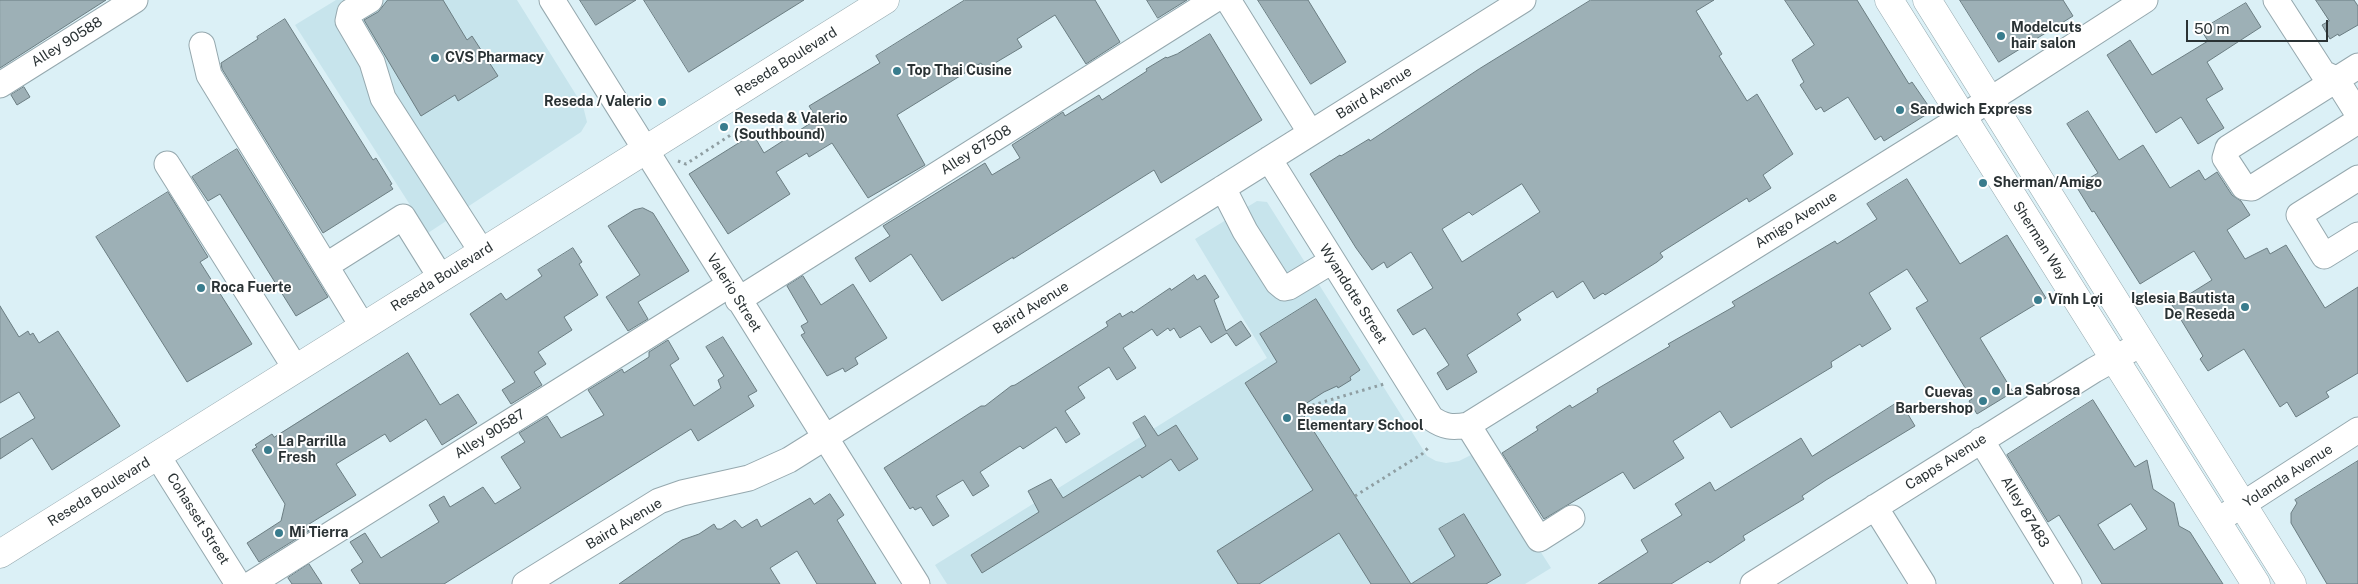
<!DOCTYPE html>
<meta charset="utf-8">
<style>
body{margin:0}
#map{position:relative;width:2358px;height:584px;overflow:hidden;background:#dbf0f6;font-family:"Public Sans",sans-serif}
canvas{display:block}
.scale{position:absolute;left:2186px;top:20px;width:142px;height:22px;box-sizing:border-box;border:2px solid #2a3234;border-top:0;padding-left:6px;font-size:15px;line-height:18px;white-space:nowrap;color:#2a3234;-webkit-text-stroke:4px #fff;paint-order:stroke}
</style>
<div id="map">
<canvas width="2358" height="584"></canvas>
<div class="scale">50 m</div>
</div>
<script>
const ctx = document.querySelector('canvas').getContext('2d');
ctx.lineJoin = 'round';
function fill(path, color) {
  ctx.fillStyle = color;
  ctx.fill(path, 'evenodd');
}
function stroke(path, color, width, dash) {
  ctx.strokeStyle = color;
  ctx.lineWidth = width;
  ctx.lineCap = dash ? 'butt' : 'round';
  ctx.setLineDash(dash || []);
  ctx.stroke(path);
}
function write(font, color, halo, rows, align = 'center') {
  ctx.font = font + ' "Public Sans",sans-serif';
  ctx.lineWidth = 4;
  ctx.setLineDash([]);
  ctx.textBaseline = 'middle';
  ctx.strokeStyle = halo;
  ctx.fillStyle = color;
  for (const [text, x, y, turn = 0] of rows) {
    ctx.save();
    ctx.translate(x, y);
    ctx.rotate((+turn || 0) * Math.PI / 180);
    ctx.textAlign = isNaN(turn) ? turn : align;
    if (halo) ctx.strokeText(text, 0, 0);
    ctx.fillText(text, 0, 0);
    ctx.restore();
  }
}
const built = new Path2D(`
 M336,0h181l66,106 4,16 -6,10 -153,101 -133,-208z
 M1257,201l10,1 160,254 9,5 10,2 13,-2 18,-9 74,116 -26,16h-578l-12,-19 332,-207 -72,-119z`);
const building = new Path2D(`
 M0,0h106l-106,68z
 M388,0h55l24,40 5,-4 26,40 -40,25 -3,-6 -34,21 -57,-96 14,-8z
 M580,0h56l-40,25z
 M644,0h160l-115,72z
 M965,0h130l25,42 -34,22 -31,-49 -38,24 5,8 -37,22 -4,-6 -84,52 28,50 -57,33 -36,-55 -23,14 -2,-4 -31,19 14,22 -62,40 -39,-60 64,-40 11,19 53,-34 -8,-13 71,-43 -4,-7z
 M1147,0h40l-29,18z
 M1258,0h50l38,62 -35,22z
 M1591,0h123l-18,11 26,43 -3,2 28,45 10,-7 36,60 -30,21 8,13 -22,14 -2,-4 -87,55 3,4 -6,5 -52,33 -2,-2 -9,6 -11,-18 -26,17 -4,-7 -36,23 4,6 -54,35 10,17 -30,18 -10,-17 12,-8 -24,-37 -12,7 -16,-25 36,-22 -22,-36 -24,16 -3,-6 -12,8 -16,-22 -46,-74 30,-19 1,1 28,-17 1,2 109,-72zM1522,184l18,28 -78,50 -20,-33 27,-17 3,3z
 M1785,0h72l52,84 3,-2 20,29 -48,30 -3,-5 -6,4 -27,-43 -24,15 -3,-5 -5,3 -16,-25 4,-3 -12,-22 22,-15z
 M1960,0h103l10,16 -74,46z
 M2316,0h38l4,6v19l-19,11 -1,-2 -8,5 -8,-14 7,-4z
 M2246,3l15,24 -54,35 16,27 -17,10 18,29 -26,16 -17,-27 -25,16 -49,-78 23,-15 22,35 56,-34 -7,-11z
 M285,19l88,141 3,-2 16,26 -2,1 3,4 -70,44 -101,-164 -1,-6 37,-24 -1,-2z
 M1210,34l52,86 -101,63 -7,-13 -141,89v-2l-71,44 -31,-47 -41,28 -15,-24 35,-22 -7,-10 102,-63 7,12 28,-17 -8,-13 51,-33 2,4 34,-21 3,5 45,-29 -1,-2 20,-12 1,1 10,-4z
 M24,87l6,10 -13,8 -6,-10z
 M2088,111l31,49 24,-15 27,43 29,-18 6,10 12,-8 15,23 9,6 9,14 -23,15 18,29 22,-11 3,6 16,-9 39,63 33,-21v86l-32,19 3,5 -33,20 -9,-15 -7,5 -36,-58 -36,22 -8,-12 3,-3 -31,-51 40,-25 -18,-29 -54,33 -46,-73 -2,1 -16,-26 22,-13 -31,-49z
 M237,149l91,148 -32,19 -76,-122 -12,7 -16,-24z
 M1907,179l53,85 47,-29 39,63 -66,40 33,54 -36,22 -8,-13 3,-2 -56,-91 12,-7 -21,-32 -38,24 22,36 -29,18 -2,-3 -29,18 1,5 -101,61 -11,-17 -47,30 11,17 -50,31 -11,-17 -79,47 -42,-66 36,-23 -2,-3 34,-22 2,3 26,-16 -1,-3 73,-43 -2,-2 67,-38 -3,-4 103,-61 2,3 40,-25 -10,-15z
 M168,192l40,65 -8,5 52,82 -65,38 -91,-145z
 M643,208l10,5 36,58 -51,31 10,17 -20,12 -22,-34 34,-22 -32,-49 26,-16z
 M573,248l9,14 -3,2 19,31 -34,22 8,13 -34,22 8,12 -12,8 8,13 -31,19 -9,-14 13,-8 -45,-68 31,-21 5,7 36,-24 -4,-6z
 M1194,275l3,5 8,-5 14,22 -5,3 12,31 15,-10 10,15 -15,10 -9,-13 -16,10 -11,-17 -20,12 -6,-10 -4,3 -2,-3 -11,8 -5,-7 -29,19 13,20 -19,12 -8,-13 -31,20 7,11 -20,13 15,23 -14,9 -10,-16 -33,22 -3,-3 -40,26 9,14 -16,10 -10,-16 -27,16 13,20 -16,10 -12,-19 -6,3 -2,-3 -3,2 -26,-41 97,-62h4l26,-20 4,-1 93,-59 -2,-4 14,-9 2,4 10,-6 1,2 37,-25 1,2z
 M803,276l18,29 32,-21 34,54 -32,20 3,6 -13,8 -2,-4 -16,8 -26,-41 4,-2 -4,-7 7,-4 -21,-36z
 M1316,299l44,71 -10,7 1,3 -13,8 -1,-2 -13,6 -25,16 112,176h-40l-32,-51 -80,51h-21l-21,-33 96,-61 -68,-107 32,-21 -17,-28z
 M0,306l19,31 9,-6 2,4 3,-2 6,10 19,-12 62,95 -68,44 -20,-32 -32,21v-20l35,-21 -16,-26 -19,11z
 M723,337l34,54 -9,5 6,10 -56,35 -7,-12 -247,155h-84l-9,-14 12,-8 -13,-20 15,-9 16,25 58,-36 -10,-17 15,-9 6,11 33,-20 12,17 26,-16 -20,-31 24,-15 -6,-9 28,-17 14,22 43,-23 -16,-25 34,-21 2,4 25,-16v-5l19,-12 11,19 -9,6 24,41 27,-18 -3,-8 6,-4 -18,-29z
 M408,353l32,52 18,-11 19,29 -35,22 -16,-26 -36,23 -5,-8 -49,30 20,31 -50,31 3,5 -50,31 -12,-19 34,-22 4,-17 -33,-54 5,-3 -2,-2 17,-11 2,3z
 M2093,400l42,67 12,-7 6,29 21,14 5,23 11,6 33,52h-121l-43,-69 -11,7 -41,-67zM2131,504l16,25 -33,21 -16,-25z
 M1900,401l15,25 -89,54 -24,16 2,3 -61,37 2,4 -35,23 -2,-2 -37,23h-73l50,-32 -7,-12 41,-25 -7,-11 35,-22 5,9 86,-53 11,18z
 M1145,416l13,20 18,-11 22,34 -19,12 -8,-12 -29,19 -2,-3 -158,98 -11,-18 68,-43 -11,-21 23,-12 12,19 83,-52 -13,-23z
 M2358,461v123h-31l-36,-61v-10l6,-10 -2,-3z
 M830,494l14,21 -7,5 39,64h-59l-20,-33 -27,17 10,16h-161l63,-44 17,-6 15,-10 3,5h4l14,-9 7,8 15,-9 4,8 49,-29 4,6z
 M1464,514l37,61 -15,9h-75l44,-28 -16,-27z
 M309,564l13,20h-30l-4,-6z`);
const path = new Path2D(`
 M678,161l8,3 54,-35 2,-14
 M1306,407l78,-23
 M1355,496l67,-42 7,-7`);
const minor = new Path2D(`
 M370,0l-20,12 -2,9 24,41 11,36 99,154
 M552,0l365,584
 M1228,0l82,132
 M2276,0l47,73 13,6 22,35
 M202,45l7,30 154,252
 M2358,66l-130,82 -3,10 19,29 8,1 106,-67
 M0,85l135,-85
 M1269,159l162,259c13,9 21,10 37,7l539,-336 138,-89
 M167,164l129,205
 M2358,178l-59,37 25,41 34,-21
 M1223,188l22,43 33,52 6,5 5,-1 43,-26
 M327,265l76,-48 38,61
 M738,300l476,-300
 M1468,425l71,114 33,-21
 M1981,440l88,144
 M157,455l81,129
 M1875,507l48,77
 M2217,521l141,-91
 M251,584l478,-299
 M525,584l134,-83 23,-8 67,-15 40,-18 734,-460
 M1753,584l341,-214 47,-26`);
const major = new Path2D(`
 M1889,0l367,584
 M1927,0l365,584
 M0,554l885,-554`);
const markers = [
 [2001,36,5,"#397c8d"],
 [435,58,5,"#397c8d"],
 [897,71,5,"#397c8d"],
 [662,102,5,"#397c8d"],
 [1900,110,5,"#397c8d"],
 [724,127,5,"#397c8d"],
 [1983,183,5,"#397c8d"],
 [201,288,5,"#397c8d"],
 [2038,300,5,"#397c8d"],
 [2245,307,5,"#397c8d"],
 [1996,391,5,"#397c8d"],
 [1983,401,5,"#397c8d"],
 [1287,418,5,"#397c8d"],
 [268,450,5,"#397c8d"],
 [279,533,5,"#397c8d"]
];
const poiNames = [
 ["Modelcuts",2011,28],
 ["hair salon",2011,44],
 ["CVS Pharmacy",445,58],
 ["Top Thai Cusine",907,71],
 ["Reseda / Valerio",652,102,"right"],
 ["Sandwich Express",1910,110],
 ["Reseda & Valerio",734,119],
 ["(Southbound)",734,135],
 ["Sherman/Amigo",1993,183],
 ["Roca Fuerte",211,288],
 ["Iglesia Bautista",2235,299,"right"],
 ["De Reseda",2235,315,"right"],
 ["Vĩnh Lợi",2048,300],
 ["La Sabrosa",2006,391],
 ["Cuevas",1973,393,"right"],
 ["Barbershop",1973,409,"right"],
 ["Reseda",1297,410],
 ["Elementary School",1297,426],
 ["La Parrilla",278,442],
 ["Fresh",278,458],
 ["Mi Tierra",289,533]
];
const streetNames = [
 ["Alley 90588",67,42,-32],
 ["Reseda Boulevard",786,62,-32],
 ["Baird Avenue",1374,93,-32],
 ["Alley 87508",976,150,-32],
 ["Amigo Avenue",1796,220,-32],
 ["Sherman Way",2040,241,58],
 ["Reseda Boulevard",442,277,-32],
 ["Valerio Street",734,293,58],
 ["Wyandotte Street",1353,294,58],
 ["Baird Avenue",1031,308,-32],
 ["Alley 90587",490,434,-32],
 ["Capps Avenue",1946,462,-32],
 ["Yolanda Avenue",2288,476,-33],
 ["Reseda Boulevard",99,492,-32],
 ["Alley 87483",2025,512,59],
 ["Cohasset Street",198,519,58],
 ["Baird Avenue",624,524,-31]
];
fill(built, '#c7e4ec');
fill(building, '#9db0b6');
stroke(building, '#6b7d82', 1);
stroke(minor, '#95a8ae', 27);
stroke(major, '#95a8ae', 29);
stroke(path, '#8f9ea2', 3, [2.5, 4]);
stroke(minor, '#fff', 25);
stroke(major, '#fff', 28);
for (const [x, y, r, color] of markers) {
  const dot = new Path2D();
  dot.arc(x, y, r, 0, 2 * Math.PI);
  ctx.fillStyle = color;
  ctx.fill(dot);
  stroke(dot, '#fff', 2);
}
write('bold 14px', '#2a3234', '#fff', poiNames, 'left');
write('14px', '#2a3234', '#fff', streetNames);
</script>
